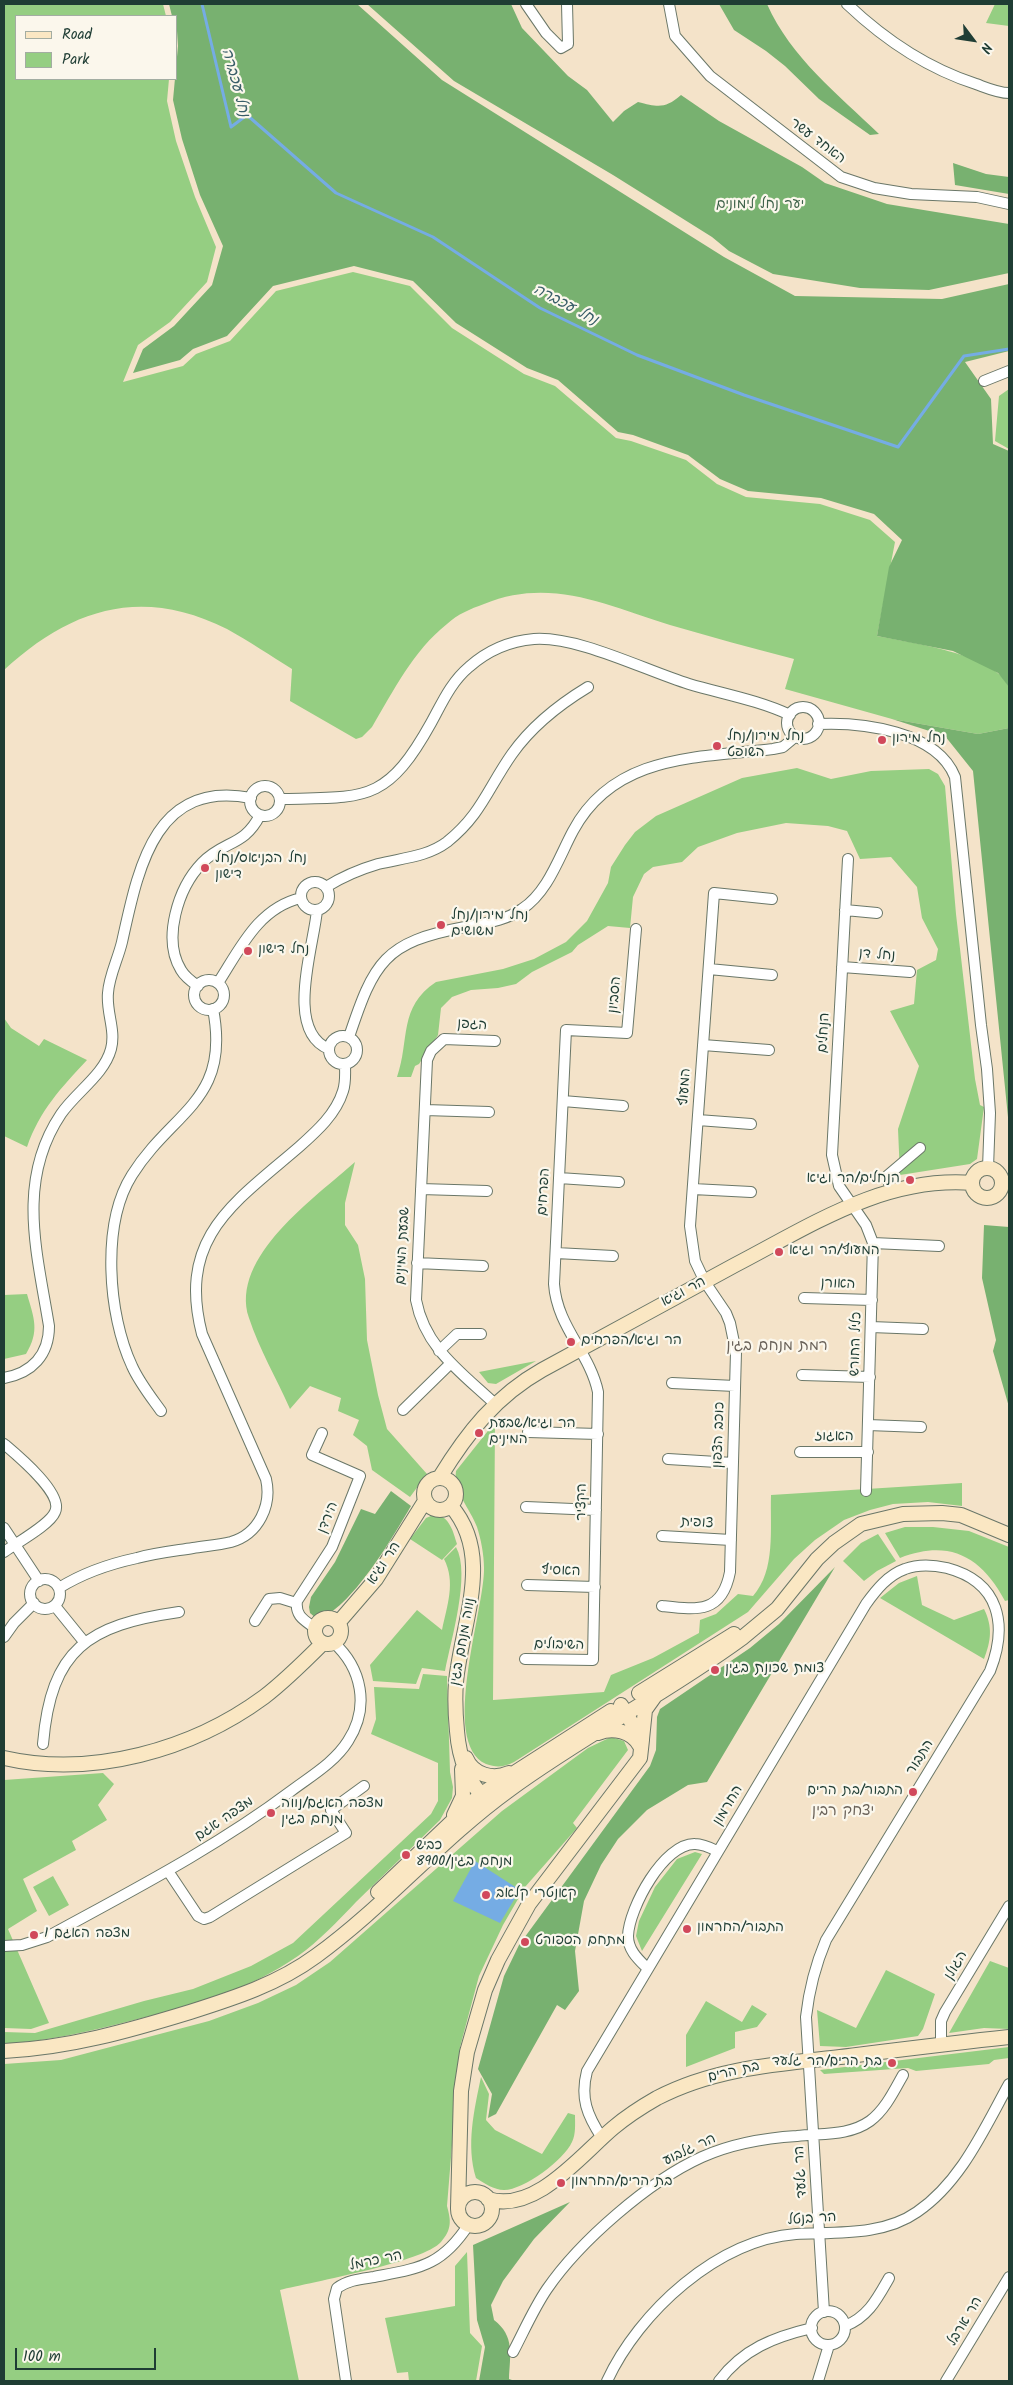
<!DOCTYPE html>
<meta charset="utf-8">
<style>
body{margin:0}
#map{position:relative;width:1013px;height:2385px;overflow:hidden;background:#f4e3c9;font-family:Kalam,sans-serif}
canvas{display:block}
.frame{position:absolute;inset:0;border:5px solid #1f3d34;pointer-events:none}
.legend{position:absolute;left:15px;top:15px;width:162px;height:65px;box-sizing:border-box;background:#fbf7ec;border:1px solid #a3ada2;margin:0;padding:6px 9px;list-style:none;font-size:15px;color:#1f3d34}
.legend li{display:flex;align-items:center;gap:10px;height:25px}
.legend b{width:25px;border:1px solid #a3ada2}
.north{position:absolute;left:948px;top:15px;width:50px;height:50px;-webkit-text-stroke:4px #fbf7ec;paint-order:stroke;rotate:121deg;font-size:14px;font-weight:700;line-height:20px;text-align:center;color:#1f3d34}
.north::after{content:'';display:block;margin:auto;width:18px;height:22px;background:#1f3d34;clip-path:polygon(50% 0,100% 100%,50% 72%,0 100%)}
.scale{position:absolute;left:15px;top:2348px;width:141px;height:22px;box-sizing:border-box;border:2px solid #1f3d34;border-top:0;padding-left:6px;font-size:15px;line-height:18px;white-space:nowrap;color:#1f3d34;-webkit-text-stroke:4px #fbf7ec;paint-order:stroke}
</style>
<div id="map">
<canvas width="1013" height="2385"></canvas>
<div class="frame"></div>
<ul class="legend">
<li><b style="height:6px;background:#fae7c3"></b>Road</li>
<li><b style="height:14px;background:#95ce82"></b>Park</li>
</ul>
<div class="north">N</div>
<div class="scale">100 m</div>
</div>
<script>
const ctx = document.querySelector('canvas').getContext('2d');
ctx.lineJoin = 'round';
function fill(path, color) {
  ctx.fillStyle = color;
  ctx.fill(path, 'evenodd');
}
function stroke(path, color, width, dash) {
  ctx.strokeStyle = color;
  ctx.lineWidth = width;
  ctx.lineCap = dash ? 'butt' : 'round';
  ctx.setLineDash(dash || []);
  ctx.stroke(path);
}
function write(font, color, halo, rows, align = 'center') {
  ctx.font = font + ' Kalam,"Playpen Sans Hebrew",sans-serif';
  ctx.lineWidth = 4.5;
  ctx.setLineDash([]);
  ctx.textBaseline = 'middle';
  ctx.strokeStyle = halo;
  ctx.fillStyle = color;
  for (const [text, x, y, turn = 0] of rows) {
    ctx.save();
    ctx.translate(x, y);
    ctx.rotate((+turn || 0) * Math.PI / 180);
    ctx.textAlign = isNaN(turn) ? turn : align;
    if (halo) ctx.strokeText(text, 0, 0);
    ctx.fillText(text, 0, 0);
    ctx.restore();
  }
}
const green = new Path2D(`
 M4,4h159l3,12h-150v63h153l-2,22 9,40 19,56 21,50 -9,35 -37,40 -32,23 -15,37 60,-16 13,-12 34,-13 46,-50 77,-19 57,14 42,42 72,46 31,12 61,52 15,3 55,19 31,24 29,13 74,7 50,16 25,22 -18,94c34,7 114,17 131,49 4,8 1,33 1,43l-31,6 -86,-15 -107,-30 9,-30c-42,-11 -83,-22 -124,-34 -65,-20 -119,-48 -186,-21 -14,5 -26,10 -37,20 -34,27 -53,66 -75,103l-10,10 -6,2 -66,-38 2,-32c-21,-13 -43,-28 -65,-40 -85,-43 -156,-21 -223,41z
 M995,4h14v22l-23,-3z
 M1009,389v60l-14,-8 4,-45z
 M797,768l34,11 40,-8 58,-2 9,5 7,12 11,128 19,165 5,26 4,2 -7,52 -7,5 -70,11 -2,-46 21,-63 -29,-55 24,-7 3,-34 19,-10 2,-11 -16,-31 -5,-31 -26,-30 -31,2 -13,-28 -19,-5 -42,-3 -49,10 -39,14 -16,15 -29,5 -9,7 -11,23 -3,31 -22,-2 -30,19 -6,7 -40,20 -16,12 -18,4 -27,2 -19,7 -11,11 -3,27 -19,29 -4,2 -4,11h-14c13,-37 1,-70 39,-95l67,-13 31,-10 32,-17 21,-21 21,-38 3,-16 14,-22 10,-13 21,-16 86,-38z
 M4,1018l7,10 28,18 5,-7 43,21c-26,28 -47,50 -60,87l-23,-11z
 M355,1162l-10,41v22l13,20 7,34 2,61 11,55 9,34 40,45 -17,23 -38,-27 -5,-24 -14,-11 6,-15 -21,-9 3,-13 -31,-12 -20,23c-13,-30 -31,-60 -41,-91 -20,-61 67,-121 106,-156z
 M27,1294c7,24 13,37 -1,60l-22,5v-64z
 M536,1361l-40,23 -8,-1 -9,-11z
 M495,1422l-2,278 111,-8 7,-17 42,-17 46,-25 1,-13 16,-6 22,-20 15,2c23,-26 17,-67 18,-101l191,-12v23l-34,-4 -35,2 -23,6 -26,10 -29,20 -21,19 -46,53 -234,150c-10,5 -17,6 -28,2 -47,-21 -1,-156 -2,-196 0,-13 -3,-29 -7,-41 -7,-19 -24,-35 -21,-56z
 M436,1514c14,4 17,17 21,30l-15,16 -32,-21 16,-21z
 M905,1527h28l36,4 40,16v53l-4,1c-24,-45 -56,-62 -105,-43l-15,-25z
 M878,1534l18,27 -19,10 -13,10 -21,-20 18,-18z
 M456,1547c15,27 -5,93 -11,124l-23,-3 -6,16 -43,-3 -3,-16 47,-55 25,20c5,-24 14,-48 2,-71z
 M917,1576l5,29 32,15 30,-11c9,18 7,32 0,50l-104,-61 19,-15z
 M423,1674l24,2 3,96 3,15 -1,11 -12,22c-28,27 -56,55 -84,82 -18,19 -37,39 -58,54 -50,35 -109,51 -168,65 -42,11 -83,20 -126,23v-12l31,1 109,-32 49,-12 58,-23 42,-23 138,-129 7,-13v-38l-67,-29 5,-15 -2,-32 45,2z
 M611,1737l13,4 4,9 -55,73 4,5 -52,59 -22,38 -24,51 -19,71 -13,159c4,15 5,23 -6,36 -17,20 -129,40 -161,48l19,91h-295v-317l57,-4 148,-39 49,-18 38,-18 34,-23 172,-151 86,-63z
 M103,1773l11,11 -16,21 9,15 -35,21 4,9 -53,29 14,32 -29,18 41,94 -18,6 -27,-1v-248z
 M695,1852l7,2 -60,97 -6,-15 3,-15 16,-34 22,-28z
 M53,1876l16,29 -20,11 -16,-29z
 M990,1961l19,7v61l-25,-1 -35,5z
 M886,1970l49,24 -12,35 -5,7 -72,11 -26,-1 -3,-36 39,18z
 M706,2001l36,21 10,-17 15,9 -10,13 -22,5v16l-49,19v-32z
 M1009,2047v11l-15,2 -5,4 -73,7 -8,-3 -84,6 -4,-4z
 M481,2077l8,17 -3,26 9,10 47,24 26,-41 7,2c0,9 1,19 -3,27 -8,18 -48,48 -68,48 -10,0 -20,-7 -28,-12 -10,-33 -2,-67 5,-101z
 M467,2252l3,81 12,13 -6,35h-67l-1,-9 -11,1 -12,-55 70,-12v-40z`);
const forest = new Path2D(`
 M169,4h188l85,76 282,177 71,39 147,3 67,-15v67l-44,11 26,37 2,45 16,7v236l-11,-14 -45,-22 -76,-15 12,-69 13,-27 -28,-26 -53,-16 -73,-7 -28,-12 -32,-24 -55,-20 -15,-3 -60,-52 -31,-12 -71,-45 -43,-42 -59,-15 -81,20 -46,50 -34,13 -13,11 -47,13 10,-24 31,-23 38,-41 11,-39 -23,-51 -18,-56 -9,-39 5,-54 -2,-30h-4z
 M367,4h144l11,24 46,48 19,14 26,32 11,-11 14,-9c20,5 27,7 43,-7l38,26 83,46 23,16 62,21 122,20v49l-80,17 -69,-2 -87,-14 -44,-23 -17,-14 -99,-62 -159,-94z
 M719,4h48c24,54 71,90 112,130l-9,1 -51,-36 -34,-33 -19,-15 -32,-21z
 M953,163l33,11 23,3v17l-54,-9z
 M892,719l86,15 31,-6v399l-36,-356 -28,-35z
 M984,1225l25,2v180l-16,-56 3,-11 -14,-62z
 M391,1491l20,15c-17,29 -61,105 -94,113l-7,-6 -1,-6 2,-10 24,-35 26,-53 14,5z
 M835,1567l-128,215 -19,3 -41,25 -29,29 -17,26 -17,36 -9,50 4,40 -14,19 -8,-5 -61,109 -8,4 4,-24 -14,-25 26,-93 15,-31 131,-179 6,-16 1,-33 3,-8 90,-61 29,-24z
 M570,2202l-36,37 -31,42 -12,24 3,15c21,16 16,35 15,59l6,2h-36l6,-34 -8,-27 -4,-75z`);
const water = new Path2D(`
 M475,1861l45,29 -20,33 -47,-22z`);
const stream = new Path2D(`
 M202,4l29,123 16,-12 89,78 97,44 107,71 97,47 107,40 154,52 66,-91 45,-7`);
const street = new Path2D(`
 M526,4l20,29 15,15 7,-4 -1,-40
 M669,4l6,32 35,40 131,101 33,11 37,6 66,3 32,7
 M847,4c38,36 79,64 129,80 11,4 22,9 33,9
 M984,381l25,-10
 M787 723a16 16 0 1 1 32 0a16 16 0 1 1-32 0Z
 M818,724c44,-2 119,7 137,53l26,248 6,44 3,44 -2,55
 M250 801a15 15 0 1 1 30 0a15 15 0 1 1-30 0Z
 M280,799c85,-2 106,5 151,-76 11,-20 20,-41 38,-56 18,-16 41,-26 65,-28 44,-3 110,31 155,45 34,10 69,16 101,31
 M848,859l-16,296 7,31 27,39 7,18 -7,248
 M301 896a14 14 0 1 1 28 0a14 14 0 1 1-28 0Z
 M326,887c16,-10 35,-18 52,-23 24,-6 49,-7 69,-22 34,-27 41,-54 65,-88 19,-27 48,-50 76,-67
 M317,910c-3,36 -33,121 12,139
 M845,910l32,3
 M842,967l68,5
 M709,969l63,6
 M194 995a15 15 0 1 1 30 0a15 15 0 1 1-30 0Z
 M218,983c22,-34 40,-75 83,-85
 M198,986c-6,-4 -13,-9 -17,-16 -19,-31 -3,-82 21,-107 22,-23 42,-16 58,-48
 M329 1050a14 14 0 1 1 28 0a14 14 0 1 1-28 0Z
 M349,1037c25,-75 35,-95 116,-110 20,-4 40,-6 57,-18 26,-17 37,-52 51,-78 41,-77 124,-73 200,-82l10,-2 12,-10
 M703,1045l66,5
 M563,1101l60,5
 M425,1110l64,2
 M698,1120l53,4
 M559,1178l60,4
 M421,1189l66,2
 M693,1189l58,3
 M891,1191l-4,-15 33,-28
 M873,1243l66,3
 M556,1253l57,3
 M417,1263l66,3
 M804,1298l68,2
 M871,1327l52,2
 M439,1351l18,-17h24
 M802,1375l68,2
 M4,1378c28,-5 45,-23 45,-52 -12,-74 -33,-145 12,-212 15,-22 43,-39 50,-65 5,-19 -5,-37 -3,-56 1,-17 10,-34 14,-51 16,-72 32,-163 129,-144
 M672,1383l63,3
 M495,1404c-34,-32 -70,-56 -79,-104l11,-240 4,-9 13,-12 51,2
 M403,1410l48,-47
 M161,1411c-10,-14 -22,-29 -29,-45 -24,-51 -31,-142 0,-191 40,-64 99,-74 81,-166
 M868,1425l53,2
 M528,1432l70,2
 M4,1444c13,11 60,50 51,68 -5,13 -39,31 -51,40
 M800,1452h68
 M668,1459l65,4
 M526,1507l70,3
 M4,1528l35,53
 M662,1536l69,4
 M30 1594a15 15 0 1 1 30 0a15 15 0 1 1-30 0Z
 M527,1585l68,2
 M59,1588c24,-15 50,-24 78,-30 18,-5 37,-7 56,-10 13,-2 26,-3 38,-6 28,-8 41,-37 35,-63l-64,-145c-25,-97 32,-131 97,-187 18,-16 37,-33 44,-56 3,-9 2,-18 2,-27
 M55,1606l30,37
 M662,1606c35,4 60,8 68,-34l6,-220 -6,-29 -4,-10 -21,-31 -10,-21 -5,-35 24,-333 58,6
 M255,1621l14,-22 11,-1 16,5
 M315,1628c-11,-8 -20,-12 -18,-27l35,-54 28,-71 -48,-21 10,-22
 M4,1637l10,-14 20,-20
 M525,1659l68,1 5,-268c-8,-39 -41,-65 -44,-108l12,-254 61,3 9,-104
 M43,1744c8,-95 45,-119 136,-132
 M168,1871l30,45 6,3 6,-2 136,-84 -15,-23 33,-24
 M4,1946l18,-1 25,-8c84,-46 168,-89 244,-146 20,-15 44,-29 57,-50 22,-34 14,-73 -15,-99
 M647,1968c-9,-9 -19,-18 -19,-32 1,-28 36,-93 67,-92 8,0 16,4 22,7
 M941,2045v-24l4,-9 64,-106
 M602,2138c-15,-23 -22,-40 -15,-67l279,-467c10,-14 22,-29 39,-35 13,-5 29,-4 42,-1 53,14 61,57 43,103l-164,269c-11,26 -17,50 -20,77l18,295
 M811 2328a17 17 0 1 1 34 0a17 17 0 1 1-34 0Z
 M845,2326c23,-9 32,-27 44,-48
 M513,2352c11,-21 21,-44 34,-63 33,-48 102,-108 155,-132 29,-13 63,-19 95,-21 25,-3 52,0 73,-15 15,-11 24,-30 33,-46
 M346,2381l-12,-82 3,-11c11,-8 24,-9 37,-11 46,-9 68,-11 95,-53
 M607,2381c32,-69 110,-141 189,-147 40,-2 87,2 121,-22 44,-30 67,-83 92,-128
 M719,2381c24,-32 55,-44 93,-53
 M818,2381l11,-36
 M946,2381l63,-104`);
const secondary = new Path2D(`
 M972 1183a15 15 0 1 1 30 0a15 15 0 1 1-30 0Z
 M440,1477c27,-44 56,-81 102,-107 64,-35 129,-70 193,-105 75,-39 149,-89 237,-82
 M424 1494a16 16 0 1 1 32 0a16 16 0 1 1-32 0Z
 M451,1506c40,46 15,107 7,161 -4,21 -3,43 -1,64 2,27 10,50 29,69
 M315 1631a13 13 0 1 1 26 0a13 13 0 1 1-26 0Z
 M338,1623l38,-44 49,-78
 M639,1693l95,-59
 M598,1733c15,-6 34,-2 42,13
 M642,1739l3,-29 10,-14
 M4,1758c88,20 188,-8 260,-61 21,-16 40,-35 59,-54
 M466,1758c7,17 27,22 43,15
 M454,1815l9,-19 -1,-27
 M378,1892l102,-97 131,-84
 M4,2051c64,-3 124,-20 186,-39 44,-14 88,-28 126,-56 69,-50 124,-116 193,-166 75,-55 158,-97 233,-152l35,-29 40,-50 17,-16 27,-19 42,-10 39,-1 19,2 48,20
 M458 2209a17 17 0 1 1 34 0a17 17 0 1 1-34 0Z
 M488,2199c47,15 93,-44 125,-71 13,-11 30,-22 44,-30 57,-30 121,-34 183,-41 57,-7 113,-14 169,-20
 M458,2208l3,-117 6,-39 18,-62 13,-30 31,-56 111,-146 2,-18 -21,-35`);
const markers = [
 [882,740,5,"#d1495b"],
 [717,746,5,"#d1495b"],
 [205,868,5,"#d1495b"],
 [441,925,5,"#d1495b"],
 [248,951,5,"#d1495b"],
 [910,1180,5,"#d1495b"],
 [779,1252,5,"#d1495b"],
 [571,1342,5,"#d1495b"],
 [479,1433,5,"#d1495b"],
 [715,1670,5,"#d1495b"],
 [913,1792,5,"#d1495b"],
 [271,1813,5,"#d1495b"],
 [406,1855,5,"#d1495b"],
 [486,1895,5,"#d1495b"],
 [687,1929,5,"#d1495b"],
 [34,1935,5,"#d1495b"],
 [525,1942,5,"#d1495b"],
 [892,2063,5,"#d1495b"],
 [561,2183,5,"#d1495b"]
];
const streetNames = [
 ["האחד עשר",817,142,37],
 ["נחל דן",877,956,4],
 ["הסביון",616,995,-85],
 ["הגפן",472,1026,3],
 ["הנחלים",825,1033,-87],
 ["המעוף",686,1087,-86],
 ["הפרחים",545,1192,-87],
 ["שבעת המינים",404,1246,-87],
 ["האורן",838,1285,2],
 ["הר וגיא",684,1293,-28],
 ["כליל החורש",857,1344,-88],
 ["כוכב הצפון",720,1435,-88],
 ["האגוז",834,1438],
 ["הקציר",583,1502,-89],
 ["הירדן",329,1518,-68],
 ["צופית",697,1524,3],
 ["הר וגיא",385,1564,-56],
 ["האסיף",561,1572,2],
 ["נווה מנחם בגין",464,1642,-80],
 ["השיבולים",559,1646,1],
 ["התבור",921,1758,-58],
 ["החרמון",729,1806,-59],
 ["מצפה אגם",225,1820,-34],
 ["הגולן",957,1966,-59],
 ["בת הרים",734,2073,-13],
 ["הר גלבוע",690,2151,-25],
 ["הר גלעד",802,2172,-93],
 ["הר בנטל",812,2220,-4],
 ["הר כרמל",376,2262,-12],
 ["הר ארבל",966,2322,-59]
];
const parkNames = [
 ["יער נחל לימונים",760,206]
];
const poiNames = [
 ["נחל מירון/נחל",727,738],
 ["השופט",727,754],
 ["נחל מירון",892,740],
 ["נחל הבניאס/נחל",215,860],
 ["דישון",215,876],
 ["נחל מירון/נחל",451,917],
 ["משושים",451,933],
 ["נחל דישון",258,951],
 ["הנחלים/הר וגיא",900,1180,"right"],
 ["המעוף/הר וגיא",789,1252],
 ["הר וגיא/הפרחים",581,1342],
 ["הר וגיא/שבעת",489,1425],
 ["המינים",489,1441],
 ["צומת שכונת בגין",725,1670],
 ["התבור/בת הרים",903,1792,"right"],
 ["מצפה האגם/נווה",281,1805],
 ["מנחם בגין",281,1821],
 ["כביש",416,1847],
 ["8900/מנחם בגין",416,1863],
 ["קאנטרי קלאב",496,1895],
 ["התבור/החרמון",697,1929],
 ["מצפה האגם 1",44,1935],
 ["מתחם הספורט",535,1942],
 ["בת הרים/הר גלעד",882,2063,"right"],
 ["בת הרים/החרמון",571,2183]
];
const waterNames = [
 ["נחל עכברה",234,83,75],
 ["נחל עכברה",565,306,28]
];
const neighbourhoodNames = [
 ["רמת מנחם בגין",777,1347],
 ["יצחק רבין",843,1812]
];
fill(green, '#95ce82');
fill(forest, '#78b170');
fill(water, '#75ace4');
stroke(stream, '#75ace4', 3);
stroke(street, '#6a7768', 12);
stroke(secondary, '#6a7768', 16);
stroke(street, '#fff', 10);
stroke(secondary, '#fae7c3', 14);
for (const [x, y, r, color] of markers) {
  const dot = new Path2D();
  dot.arc(x, y, r, 0, 2 * Math.PI);
  ctx.fillStyle = color;
  ctx.fill(dot);
  stroke(dot, '#fbf7ec', 2);
}
write('14px', '#1f3d34', '#fbf7ec', streetNames);
write('14px', '#3c6148', '#fbf7ec', parkNames);
write('14px', '#1f3d34', '#fbf7ec', poiNames, 'left');
write('italic 15px', '#395e69', '#fbf7ec', waterNames);
write('15px', '#6a6259', '#fbf7ec', neighbourhoodNames);
</script>
